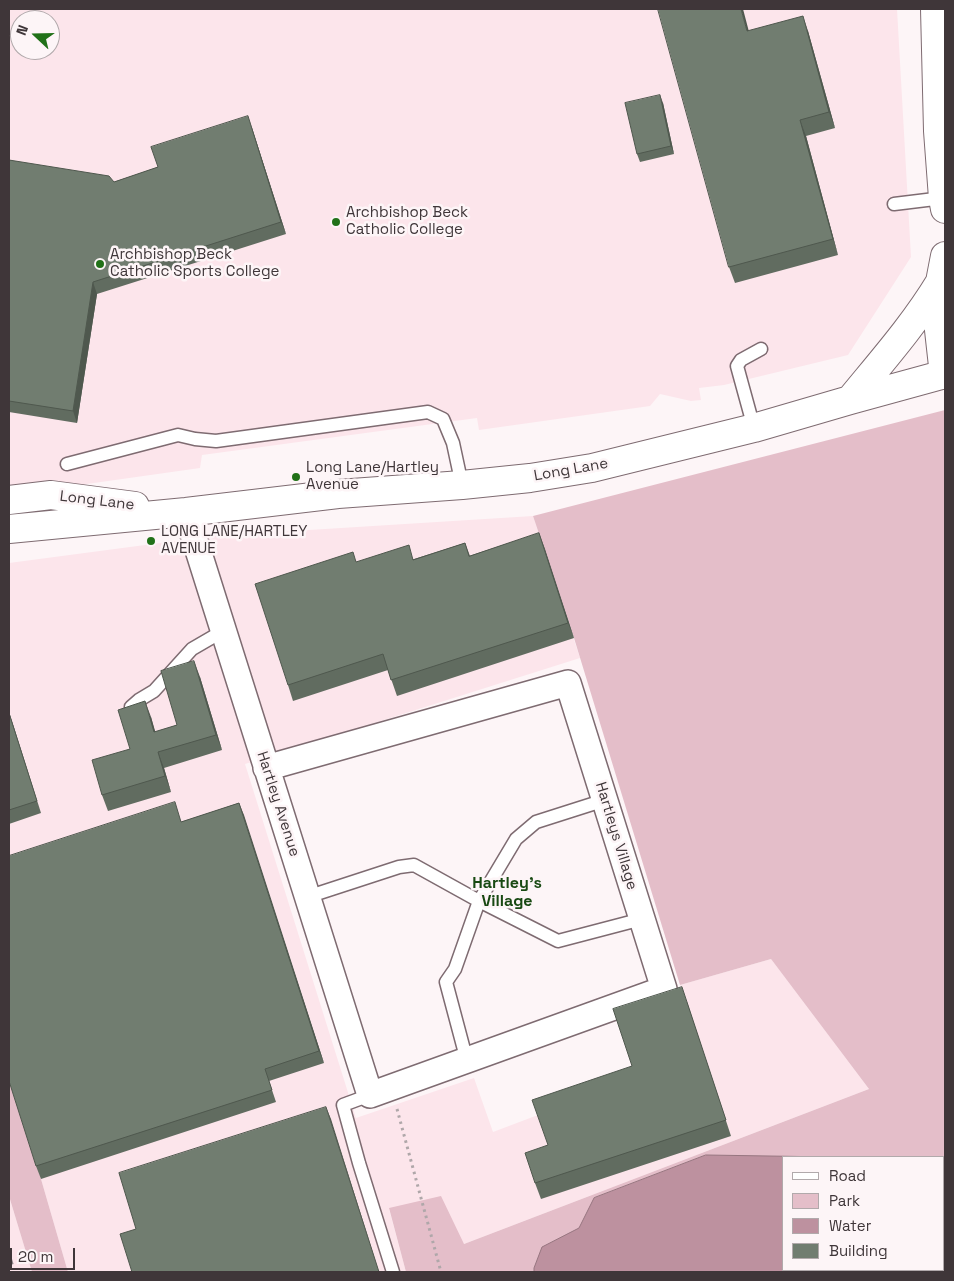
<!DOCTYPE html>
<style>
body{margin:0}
#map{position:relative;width:954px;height:1281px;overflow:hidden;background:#fdf5f7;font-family:"Space Grotesk",sans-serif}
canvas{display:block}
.frame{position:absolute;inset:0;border:10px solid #3f3639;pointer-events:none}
.legend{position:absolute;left:782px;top:1156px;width:162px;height:115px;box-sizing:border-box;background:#fdf5f7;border:1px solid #b1a9ab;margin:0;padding:6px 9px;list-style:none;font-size:15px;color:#3f3639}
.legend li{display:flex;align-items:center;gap:10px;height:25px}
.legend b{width:25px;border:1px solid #b1a9ab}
.north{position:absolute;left:10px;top:10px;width:50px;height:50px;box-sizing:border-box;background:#fdf5f7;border:1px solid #b1a9ab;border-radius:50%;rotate:291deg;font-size:14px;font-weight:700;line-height:20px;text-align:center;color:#3f3639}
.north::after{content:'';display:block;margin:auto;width:18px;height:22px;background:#217118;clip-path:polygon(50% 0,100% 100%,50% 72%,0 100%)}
.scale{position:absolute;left:10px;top:1248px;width:65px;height:22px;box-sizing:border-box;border:2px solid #3f3639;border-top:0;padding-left:6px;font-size:15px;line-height:18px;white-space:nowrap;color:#3f3639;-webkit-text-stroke:4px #fdf5f7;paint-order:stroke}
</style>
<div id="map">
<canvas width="954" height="1281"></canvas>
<div class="frame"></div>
<ul class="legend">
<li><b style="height:6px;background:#fff"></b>Road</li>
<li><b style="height:14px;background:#e4bec9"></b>Park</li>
<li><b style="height:14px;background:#bd919f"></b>Water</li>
<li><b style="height:14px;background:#717d70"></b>Building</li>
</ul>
<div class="north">N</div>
<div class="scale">20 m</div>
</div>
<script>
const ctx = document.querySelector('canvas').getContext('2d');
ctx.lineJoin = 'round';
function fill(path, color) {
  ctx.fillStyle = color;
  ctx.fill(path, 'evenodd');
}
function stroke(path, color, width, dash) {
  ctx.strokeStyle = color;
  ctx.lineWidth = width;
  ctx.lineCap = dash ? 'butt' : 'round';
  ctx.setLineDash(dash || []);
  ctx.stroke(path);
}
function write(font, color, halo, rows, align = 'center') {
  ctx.font = font + ' "Space Grotesk",sans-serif';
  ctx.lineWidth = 5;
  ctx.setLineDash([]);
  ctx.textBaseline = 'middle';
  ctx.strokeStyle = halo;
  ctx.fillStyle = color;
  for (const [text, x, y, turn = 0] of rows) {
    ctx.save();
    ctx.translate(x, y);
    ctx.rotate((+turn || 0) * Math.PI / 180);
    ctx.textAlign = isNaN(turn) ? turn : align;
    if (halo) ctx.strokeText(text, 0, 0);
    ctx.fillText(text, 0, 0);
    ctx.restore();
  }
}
const built = new Path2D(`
 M9,9h888l14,248 -63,98 -124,30 -25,3 2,12 -10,1 -31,-7 -10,12 -171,24 -2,-12 -275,37 -2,13 -191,27zM20,20h30v30h-30z
 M533,516l47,142 -335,106 111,354 118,-40 19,54 45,-17 99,-33 50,-80 -7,-17 91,-26 98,130 -405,155 -75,-35 17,63h-338l-27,-93 -32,-100v-516l204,-27z
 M9,1196l23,76h-23z`);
const green = new Path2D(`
 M945,410v785h-2v-38h-160v113h135v2h-512l-17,-64 52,-12 23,48 405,-155 -98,-130 -91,26 -106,-347 -41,-122z
 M9,1079l32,100 27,93h-36l-23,-76z`);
const water = new Path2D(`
 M706,1155l125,2h-48v113h61l-2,2h-308v-4l8,-21 37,-19 15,-30z`);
const path = new Path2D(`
 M397,1109l44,163`);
const lane = new Path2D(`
 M894,204l49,-6
 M754,428l-17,-62 4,-6 20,-11
 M67,464l111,-29 17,4 21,2 212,-29 15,7 10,24 9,42
 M131,707l8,-7 15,-9 38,-42 31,-18
 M307,897l92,-30 15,-2 65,36 37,-62 20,-17 69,-22
 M467,1061l-21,-79 9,-13 24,-68 79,40 84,-22
 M370,1095l-27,10 16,58 34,109`);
const street = new Path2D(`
 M186,512l184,583 294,-106 -96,-306 -302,85`);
const secondary = new Path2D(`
 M935,9l3,122 5,67 2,11
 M944,375l-7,-63 3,-30 5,-26
 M850,400c31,-38 64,-75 90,-118
 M9,500l42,-5 84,11
 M9,529l177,-17 152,-18 124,-9 68,-7 62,-10 162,-40 96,-28 95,-26`);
const rail = new Path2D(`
 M9,1256l5,16`);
const wall = new Path2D(`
 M749,31h59l27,97 -29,8 32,119 -103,28 -6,-16z
 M663,103l11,51 -34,8 -3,-8z
 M252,128l34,106 -189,60 -20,129 -68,-11v-252l105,22 44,-15z
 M539,533l35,105 -177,58 -9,-26 -95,31 -5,-16 68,-123 58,-3 51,-16 5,13z
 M200,677l22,73 -58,18 7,24 -63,19 -6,-16 28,-46 21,-32 4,15 22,-7z
 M9,712l32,101 -32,11z
 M239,803l85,260 -55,18 7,21 -235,77 -5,-13 145,-344z
 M687,1002l44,134 -190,63 -6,-16 13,-38 84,-79z`);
const shadedWall = new Path2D(`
 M741,9h2l10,38 -6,-16z
 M803,16l5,15 27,97 -6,-16z
 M660,95l3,8 11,51 -3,-8z
 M248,116l4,12 34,106 -5,-12z
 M800,120l6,16 32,119 -5,-16z
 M93,282l4,12 -20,129 -4,-12z
 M539,533l6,16 29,89 -6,-15z
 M194,661l6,16 22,73 -6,-15z
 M145,701l6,16 9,31 -6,-16z
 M9,712l32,101 -32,-100z
 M158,752l6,16 7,24 -6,-16z
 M239,803l5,12 80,248 -5,-12z
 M326,1107l5,12 48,153z`);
const building = new Path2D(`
 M658,9h83l6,22 56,-15 26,96 -29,8 33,119 -104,28z
 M660,95l11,51 -34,8 -12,-51z
 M248,116l33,106 -188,60 -20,129 -64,-10v-241l100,16 5,6 44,-15 -7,-20z
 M539,533l29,90 -177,57 -8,-26 -95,31 -33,-101 98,-32 3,10 53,-17 4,15 52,-17 4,13z
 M194,661l22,74 -58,17 7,24 -63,19 -10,-35 38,-11 -12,-39 27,-9 9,31 23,-7 -16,-54z
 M9,713l28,88 -28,9z
 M175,802l6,20 58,-19 80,248 -54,18 7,21 -236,76 -27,-85v-225z
 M682,987l44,133 -191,63 -10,-30 23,-8 -16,-45 100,-34 -19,-57z
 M326,1107l53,165h-247l-12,-38 16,-5 -17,-56z`);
const markers = [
 [336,222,5,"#217118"],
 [100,264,5,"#217118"],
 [296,477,5,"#217118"],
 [151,541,5,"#217118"]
];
const poiNames = [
 ["Archbishop Beck",346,213],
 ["Catholic College",346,230],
 ["Archbishop Beck",110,255],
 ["Catholic Sports College",110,272],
 ["Long Lane/Hartley",306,468],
 ["Avenue",306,485],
 ["LONG LANE/HARTLEY",161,532],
 ["AVENUE",161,549]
];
const streetNames = [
 ["Long Lane",571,470,-10],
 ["Long Lane",97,501,7],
 ["Hartley Avenue",278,804,72],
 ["Hartleys Village",616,836,73]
];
const neighbourhoodNames = [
 ["Hartley's",507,884],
 ["Village",507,902]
];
fill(built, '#fce5eb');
fill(green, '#e4bec9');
fill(water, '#bd919f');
stroke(water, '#977680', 1);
stroke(lane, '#7e6b71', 15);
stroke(street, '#7e6b71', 28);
stroke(secondary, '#7e6b71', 30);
stroke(path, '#afa7a9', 3, [2.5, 4]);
stroke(lane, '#fff', 12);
stroke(street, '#fff', 25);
stroke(secondary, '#fff', 28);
stroke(rail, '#8c8386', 4, [9, 9]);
fill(wall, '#616c60');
fill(shadedWall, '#4f584e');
fill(building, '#717d70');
stroke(building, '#4f584e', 1);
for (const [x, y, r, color] of markers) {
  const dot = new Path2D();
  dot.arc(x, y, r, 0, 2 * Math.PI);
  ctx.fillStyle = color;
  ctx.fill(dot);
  stroke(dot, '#fdf5f7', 2);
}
write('15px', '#3f3639', '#fdf5f7', poiNames, 'left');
write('15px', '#3f3639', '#fdf5f7', streetNames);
write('bold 16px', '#184912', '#fdf5f7', neighbourhoodNames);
</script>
